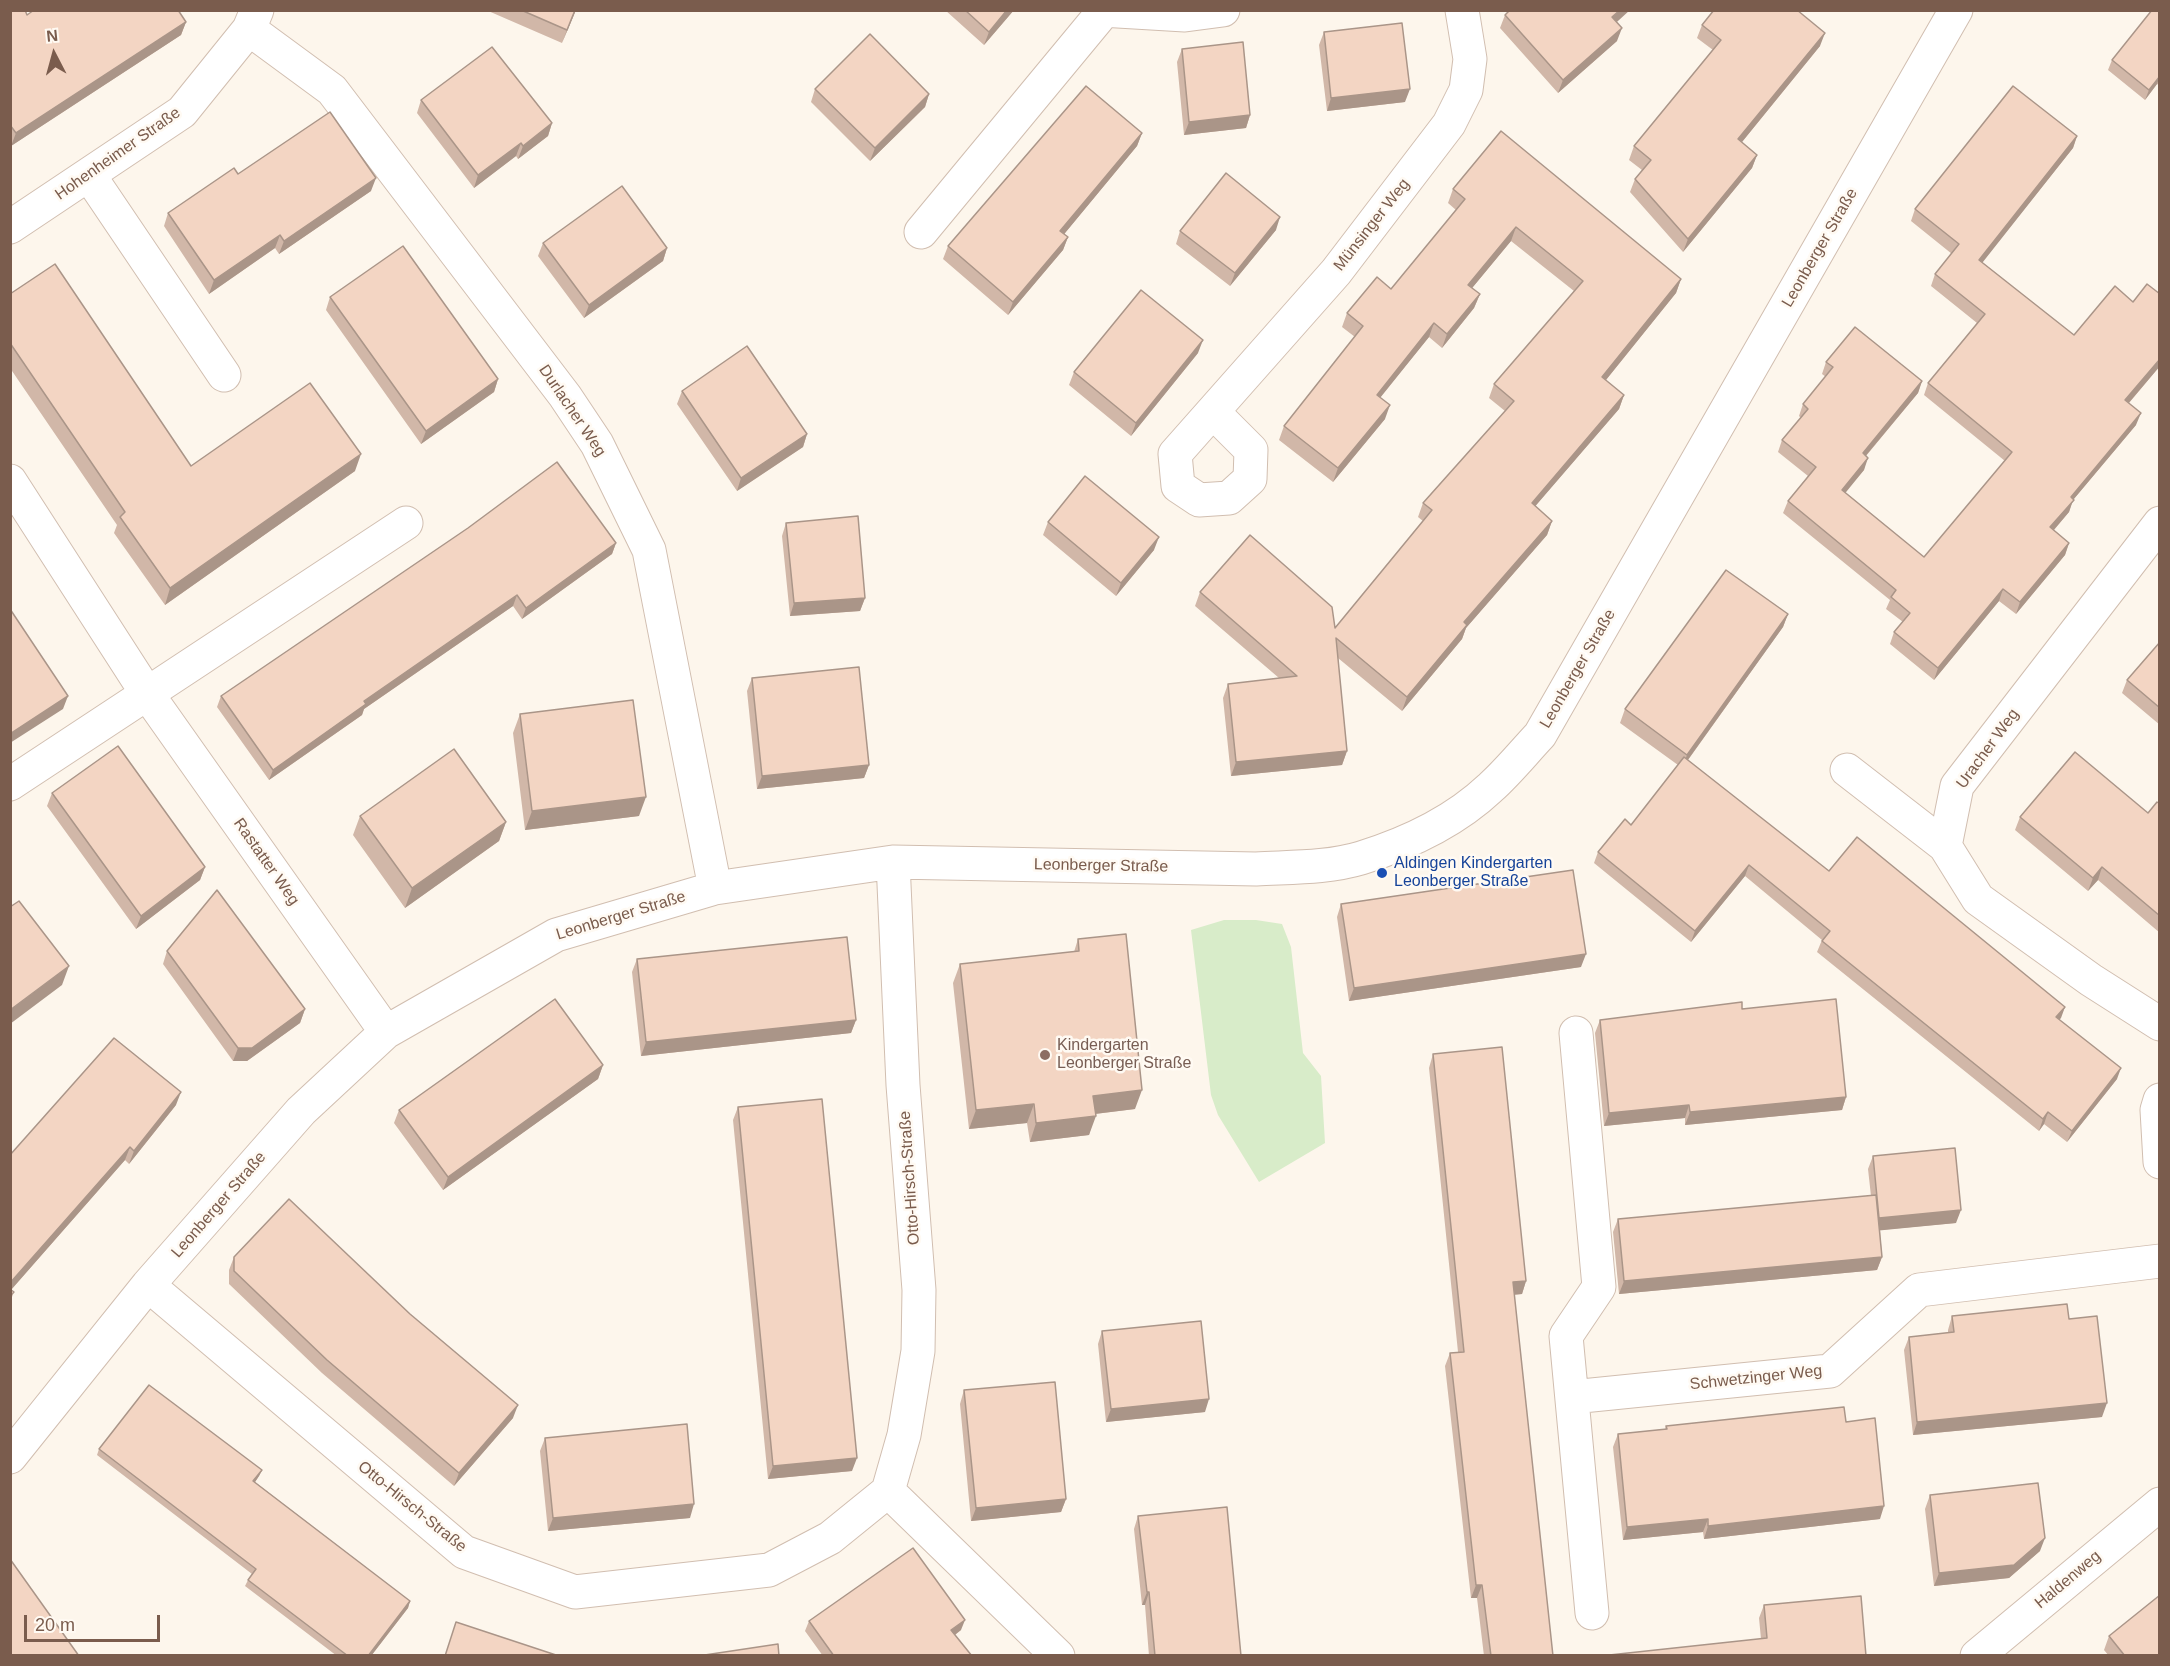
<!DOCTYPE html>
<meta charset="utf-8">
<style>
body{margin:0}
#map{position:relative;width:2170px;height:1666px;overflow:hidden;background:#fdf6ec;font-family:Arial,sans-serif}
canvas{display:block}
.frame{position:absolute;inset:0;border:12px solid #7a5c4d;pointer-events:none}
.north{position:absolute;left:24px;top:24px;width:60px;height:60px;-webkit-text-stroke:4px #fffaf3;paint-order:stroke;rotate:354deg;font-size:16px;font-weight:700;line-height:24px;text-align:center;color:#7a5c4d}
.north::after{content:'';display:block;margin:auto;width:21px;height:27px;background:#7a5c4d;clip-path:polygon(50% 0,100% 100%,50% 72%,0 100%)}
.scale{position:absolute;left:24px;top:1615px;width:136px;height:27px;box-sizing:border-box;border:3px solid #7a5c4d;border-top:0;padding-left:8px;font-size:18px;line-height:21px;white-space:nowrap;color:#7a5c4d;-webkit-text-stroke:4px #fffaf3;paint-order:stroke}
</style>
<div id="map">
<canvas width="2170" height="1666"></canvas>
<div class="frame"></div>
<div class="north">N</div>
<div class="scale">20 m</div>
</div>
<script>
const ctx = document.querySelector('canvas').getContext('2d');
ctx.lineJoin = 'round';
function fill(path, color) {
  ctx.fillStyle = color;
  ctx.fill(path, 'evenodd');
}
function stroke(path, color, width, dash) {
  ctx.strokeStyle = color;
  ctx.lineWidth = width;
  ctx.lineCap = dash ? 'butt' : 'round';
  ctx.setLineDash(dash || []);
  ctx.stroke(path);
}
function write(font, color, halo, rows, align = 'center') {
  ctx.font = font + ' Arial,sans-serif';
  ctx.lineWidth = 5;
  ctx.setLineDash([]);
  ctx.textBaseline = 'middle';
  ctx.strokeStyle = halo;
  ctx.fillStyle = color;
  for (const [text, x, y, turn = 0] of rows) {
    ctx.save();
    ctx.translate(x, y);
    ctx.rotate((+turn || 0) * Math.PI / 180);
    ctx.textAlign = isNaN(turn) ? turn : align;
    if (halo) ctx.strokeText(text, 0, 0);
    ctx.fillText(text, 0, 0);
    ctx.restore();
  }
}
const green = new Path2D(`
 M1224,920h32l26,4 9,23 12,106 18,23 4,67 -66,39 -41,-67 -7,-20 -20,-165z`);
const minor = new Path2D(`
 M1101,10l84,5 38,-5
 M249,29l83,61 233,306 32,48 52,106 66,338
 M89,175l135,200
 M10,227l172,-115 67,-83 8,-19
 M921,232l182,-220
 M1213,412l38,38 -1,29 -21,19 -30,2 -21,-14 -3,-32 161,-182 113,-148 17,-34 4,-31 -8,-49
 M10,481l136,211 240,340
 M2160,523l-203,263 -12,60 33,53 113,81 69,44
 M1847,770l98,76
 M10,784l396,-261
 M1576,1033l23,254 -33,49 26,277
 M2160,1100l-3,10 3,52
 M148,1285l316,267 111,40 194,-22 61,-32 58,-47 16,-56 14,-84 1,-61 -16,-205 -10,-223
 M1572,1397l258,-26 89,-81 241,-29
 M10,1457l138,-172 153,-174 85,-79 170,-97 159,-47 178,-26 363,7c34,-2 72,-1 105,-11 45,-14 94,-37 129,-70 18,-16 34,-36 50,-53l416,-725
 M888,1491l170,165
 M1977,1656l183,-152`);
const wall = new Path2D(`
 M10,10l17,5 159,7 -5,13 -170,111 -1,-1z
 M486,10h90l-14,33z
 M945,10h69l-30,35z
 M2160,10v76l-3,-2 -12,16 -37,-30 4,-10z
 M1505,15l111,7 1,19 -59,52 -58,-65z
 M1702,25l118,21 -78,96 15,13 -5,13 -69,84 -53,-60 5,-13 7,-9 -13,-10 5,-14 79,-96 -16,-12z
 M1324,32l81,70 -78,9 -8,-66z
 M1182,49l68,66 -4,13 -62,7 -7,-73z
 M815,89l114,5 -4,13 -55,54 -59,-59z
 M421,100l131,23 -4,13 -30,23 -2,-3 -42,32 -57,-75z
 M1142,133l-5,13 -73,88 4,3 -5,13 -55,65 -65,-56 5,-13z
 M2077,136l-4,12 -91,114 92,73 59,-33 27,-8v72l-31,37 7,22 -63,75 -4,12 -15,18 15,13 -4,12 -49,59 -17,-13 -65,79 -44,-36 4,-12 9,-10 -17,-13 4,-9 -107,-87 5,-12 20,-25 -30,-24 4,-12 19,-22 -2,-2 4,-12 23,-27 -4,-3 4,-12 96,19 -4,12 -52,63 -2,14 -19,22 79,65 81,-96 -81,-66 4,-12 49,-60 -46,-37 4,-12 17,-20 -41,-33 4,-12z
 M238,174l133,17 -92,63 -4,-6 -66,46 -45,-68 4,-13z
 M1453,189l228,90 -5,14 -70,87 18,15 -5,14 -84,97 17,15 -5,14 -81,93 -4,11 -60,72 -64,-53 9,93 -5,14 -111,11 -8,-78 5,-14 51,-6 -84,-72 5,-14 135,36 88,-107 -5,-4 5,-14 82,-92 -16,-13 5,-14 80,-93 -63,-50 -39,47 8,6 -6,14 -32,40 -13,-11 -49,60 5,22 -52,63 -54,-42 5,-14 71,-89 -13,-10 5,-14 44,-24 65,-79 -8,-7z
 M1276,230l-46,56 -54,-42 4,-13z
 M543,243l124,5 -4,13 -79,57 -46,-62z
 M10,294l181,172 164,5 -190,134 -51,-72 3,-8 -107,-157z
 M330,297l168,82 -4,13 -73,52 -95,-134z
 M1198,353l-67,83 -62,-51 5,-13z
 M682,391l125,43 -4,13 -66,44 -60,-87z
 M1048,522l106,28 -38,46 -73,-61z
 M786,523l79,75 -5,13 -70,5 -8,-80z
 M616,543l-4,11 -90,65 -9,-13 -149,103 -2,6 -93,65 -52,-73 4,-11z
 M1788,614l-5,13 -95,133 141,111 236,136 -6,12 58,60 -50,63 -23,-18 -5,7 -222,-179 5,-12 -77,-64 -54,66 -97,-79 4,-11 33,-27 47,-60 -58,-42 5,-14z
 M2160,642v83l-38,-32 5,-13z
 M752,678l117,87 -5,13 -107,11 -10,-98z
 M520,714l119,102 -114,14 -12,-97z
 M52,793l153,74 -5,13 -64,49 -89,-123z
 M2160,804v129l-62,-53 -10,11 -73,-61 5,-13 128,-4z
 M360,816l146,6 -7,19 -94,67 -52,-73z
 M1341,904l240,63 -232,34 -12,-84z
 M1078,939l57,170 -40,5 -6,21 -59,7 -3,-19 -58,6 -16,-146 7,-19 114,-12z
 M167,951l138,58 -5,14 -53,38h-14l-70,-97z
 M637,959l219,61 -5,13 -210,23 -9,-84z
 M1742,1009l104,88 -4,13 -157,15v-7l-81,8 -9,-93 5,-13z
 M1433,1054l93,227 -4,13 -8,1 39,361h-69l-7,-58h-6l-26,-232 5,-13 8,-1 -29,-284z
 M603,1065l-5,14 -155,111 -49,-67 5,-13z
 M176,1105l-47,59 -4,-4 -114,130 3,2 -4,10v-147z
 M738,1107l114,364 -84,8 -35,-359z
 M1873,1156l83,67 -76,7 2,27 -5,13 -258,24 -6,-62 5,-13 253,-23 -3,-27z
 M234,1257l279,161 -59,68 -132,-113 -93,-89v-14z
 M1952,1316l117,3 33,98 -189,18 -9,-85 5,-13 39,-4v-3z
 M1102,1331l103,81 -99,10 -8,-78z
 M964,1390l102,109 -5,13 -90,9 -11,-117z
 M1846,1422l34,97 -176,20 -1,-7 -80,8 -10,-93 5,-13 47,-5 1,-3z
 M545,1438l145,80 -142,13 -8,-80z
 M99,1449l163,21 -3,6 -4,6 155,119 -2,7 -37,48h-34l-92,-70 3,-6 4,-6 -155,-119z
 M1930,1495l110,56 -31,27 -75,8 -9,-77z
 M1138,1516l103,140h-92l-4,-51h-3l-8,-76z
 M1764,1605l102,51 -105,-17 -2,-21z
 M809,1621l152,9 -6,5 17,21h-149l-18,-25z
 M2109,1636l51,20h-51l-5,-6z`);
const shadedWall = new Path2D(`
 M575,10h1l-14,33 5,-13z
 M1007,10h7l-30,35 5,-13z
 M1620,10h10l-23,21 5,-14z
 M186,22l-5,13 -170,111 5,-13z
 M1622,28l-5,13 -59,52 5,-13z
 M1825,33l-5,13 -87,107 5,-14z
 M2160,76l-3,8 -12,16 4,-10z
 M1410,89l-5,13 -78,9 4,-13z
 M929,94l-4,13 -55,54 5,-13z
 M1250,115l-4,13 -62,7 5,-13z
 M552,123l-4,13 -30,23 5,-13z
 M1142,133l-5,13 -81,98 4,-13z
 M2077,136l-4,12 -98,124 4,-12z
 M521,143l-5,13 -42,32 4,-13z
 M1757,155l-5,13 -69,84 5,-13z
 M376,178l-5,13 -92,63 5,-13z
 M1280,217l-4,13 -46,56 5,-13z
 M1516,227l-5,14 -48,58 5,-14z
 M280,235l-5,13 -66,46 5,-14z
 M1068,237l-5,13 -55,65 5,-13z
 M667,248l-4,13 -79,57 5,-13z
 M1681,279l-5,14 -79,98 5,-14z
 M1480,294l-6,14 -32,40 5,-14z
 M1434,323l-5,14 -57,71 5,-13z
 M1203,340l-5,13 -67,83 5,-13z
 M2160,359v7l-39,46 4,-12z
 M498,379l-4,13 -73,52 5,-13z
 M1922,381l-4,12 -60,72 5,-12z
 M1624,395l-5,14 -93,108 6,-14z
 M1390,405l-5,14 -52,63 5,-14z
 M2141,413l-5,12 -63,75 -4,12 -23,27 4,-12 21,-30z
 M807,434l-4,13 -66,44 4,-13z
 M361,454l-6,17 -190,134 5,-17z
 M1868,458l-4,12 -26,32 4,-12z
 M1552,521l-5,14 -81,93 -4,11 -60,72 5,-14 57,-75z
 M1159,537l-5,13 -38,46 5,-13z
 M616,543l-4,11 -90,65 4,-11z
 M2069,543l-4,12 -49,59 4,-12z
 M2003,589l-4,12 -65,79 4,-12z
 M517,595l-4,11 -149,103 -2,6 -93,65 4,-10 91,-69z
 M865,598l-5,13 -70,5 4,-13z
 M1788,614l-5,13 -101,141 5,-13z
 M68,696l-5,13 -53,34v-9z
 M1347,751l-5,14 -111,11 5,-14z
 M869,765l-5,13 -107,11 5,-13z
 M646,797l-7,19 -114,14 7,-19z
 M506,822l-7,19 -94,67 7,-20z
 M1749,865l-4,11 -54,66 4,-11z
 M205,867l-5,13 -64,49 5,-13z
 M2102,867l-4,13 -10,11 5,-13z
 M1586,954l-5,13 -232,34 5,-13z
 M69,966l-7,19 -52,39v-14z
 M2065,1007l-4,11 -9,10 4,-11z
 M305,1009l-5,14 -53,38h-14l5,-13z
 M856,1020l-5,13 -210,23 5,-14z
 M603,1065l-5,14 -155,111 5,-13z
 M2121,1068l-4,11 -50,63 5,-11z
 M1142,1090l-7,19 -49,6 7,-19z
 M181,1092l-5,13 -47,59 5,-13z
 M1846,1097l-4,13 -157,15 5,-13z
 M1034,1104l-7,19 -58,6 7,-19z
 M1689,1105l-4,13 -81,8 5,-13z
 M2048,1112l-4,12 -5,7 4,-12z
 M1096,1116l-7,19 -59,7 6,-19z
 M130,1147l-5,13 -115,131v-8z
 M1961,1210l-5,13 -82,8 5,-13z
 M1882,1257l-5,13 -258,24 5,-13z
 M1526,1281l-4,13 -14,1 5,-13z
 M1209,1399l-4,13 -99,10 5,-13z
 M2107,1403l-5,14 -189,18 4,-13z
 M518,1405l-5,13 -59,68 5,-13z
 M857,1458l-5,13 -84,8 5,-13z
 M262,1470l-3,6 -8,12 2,-7z
 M1066,1499l-5,13 -90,9 5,-13z
 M694,1504l-4,14 -142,13 5,-13z
 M1884,1506l-4,13 -176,20 4,-13z
 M1708,1519l-5,13 -80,8 4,-13z
 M2045,1538l-5,13 -31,27 -75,8 5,-13z
 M1476,1585h6l-5,13h-6z
 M1147,1592h2l-4,13h-3z
 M410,1601l-2,7 -37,48h-3z
 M965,1620l-4,10 -13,10 3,-10z`);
const building = new Path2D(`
 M10,10h15l2,5 7,-5h144l8,12 -170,111 -6,-8z
 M521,10h54l-8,20z
 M965,10h42l-18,22z
 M1510,10h110l-8,7 10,11 -59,52 -58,-65z
 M1714,10h83l28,23 -87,106 19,16 -69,84 -53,-60 16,-19 -17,-14 87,-106 -19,-15z
 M2152,10h8v66l-11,14 -37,-30z
 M1402,23l8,66 -79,9 -7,-66z
 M870,34l59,60 -54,54 -60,-59z
 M1243,42l7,73 -61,7 -7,-73z
 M492,47l60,76 -29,23 -2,-3 -43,32 -57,-75z
 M1086,86l56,47 -82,98 8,6 -55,65 -65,-56z
 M2013,86l64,50 -98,124 95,75 41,-49 18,16 14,-18 13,10v65l-35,41 16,13 -70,84 3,3 -24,27 19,16 -49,59 -17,-13 -65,79 -44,-36 16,-19 -19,-16 5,-7 -108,-89 28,-34 -34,-27 26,-31 -5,-5 30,-37 -7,-5 29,-35 67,54 -59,72 5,5 -26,32 82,67 88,-105 -84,-69 57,-69 -50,-40 24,-30 -44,-35z
 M330,112l46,66 -92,63 -4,-6 -66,45 -46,-67 66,-45 4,6z
 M1501,131l180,148 -79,98 22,18 -92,108 20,18 -88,101 3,3 -60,72 -71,-59 11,113 -111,11 -8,-78 69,-8 -97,-84 50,-57 82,72 3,21 97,-118 -9,-7 91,-102 -20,-17 89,-103 -67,-54 -48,58 12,9 -33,40 -13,-11 -57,72 13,10 -52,63 -54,-42 79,-100 -16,-13 30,-36 14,12 74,-90 -12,-10z
 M1226,173l54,44 -45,56 -55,-42z
 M622,186l45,62 -78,57 -46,-62z
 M403,246l95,133 -72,52 -96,-134z
 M55,264l136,202 119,-83 51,71 -191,134 -50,-71 5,-5 -115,-169v-49z
 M1141,290l62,50 -67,83 -62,-51z
 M747,346l60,88 -66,44 -59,-87z
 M557,462l59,81 -90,65 -9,-13 -153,106 2,3 -93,66 -52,-74 247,-168z
 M1085,476l74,61 -38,46 -73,-61z
 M858,516l7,82 -71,5 -8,-80z
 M1726,570l62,44 -101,141 -62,-46z
 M10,609l58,87 -58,38z
 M2160,642v66l-33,-28z
 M859,667l10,98 -107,11 -10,-98z
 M633,700l13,97 -114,14 -12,-97z
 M118,746l87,121 -64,49 -89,-123z
 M454,749l52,73 -94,66 -52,-72z
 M2075,752l73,61 9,-11 3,2v112l-58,-49 -9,11 -73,-61z
 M1684,757l145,114 28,-34 208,170 -9,10 65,51 -49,63 -24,-19 -5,7 -221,-178 8,-10 -81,-66 -54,66 -97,-79 27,-33 6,6z
 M1573,870l13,84 -232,34 -13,-84z
 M217,890l88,119 -53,39h-14l-71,-97z
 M19,901l50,65 -59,44v-103z
 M1126,934l16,156 -49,6 3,20 -60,7 -2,-19 -58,6 -16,-146 119,-13 -1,-12z
 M847,937l9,83 -210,22 -9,-83z
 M555,999l48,66 -155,112 -49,-67z
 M1836,999l10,98 -156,15 -1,-7 -80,8 -9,-93 142,-18v7z
 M114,1038l67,54 -47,59 -4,-4 -120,136v-128z
 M1502,1047l24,234 -13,1 40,374h-62l-9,-71h-6l-26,-232 14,-1 -31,-298z
 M822,1099l35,359 -84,8 -35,-359z
 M1955,1148l6,62 -82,8 -6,-62z
 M1876,1195l6,62 -258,24 -6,-62z
 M289,1199l121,115 108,91 -59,68 -132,-113 -93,-89v-14z
 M10,1289l4,3 -4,4z
 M2067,1304l2,15 28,-3 10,87 -190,19 -8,-85 45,-5 -2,-16z
 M1201,1321l8,78 -98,10 -9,-78z
 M1055,1382l11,117 -90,9 -12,-118z
 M149,1385l113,85 -9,11 157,120 -42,55h-20l-100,-76 8,-11 -157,-120z
 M1844,1407l2,15 29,-4 9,88 -176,20v-7l-81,8 -9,-93 49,-5 -1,-3z
 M687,1424l7,80 -141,14 -8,-80z
 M2038,1483l7,55 -31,27 -75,8 -9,-78z
 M1227,1507l14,149h-86l-6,-64h-2l-9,-76z
 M913,1548l52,72 -14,10 21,26h-138l-25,-35z
 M10,1559l69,97h-69z
 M2160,1595v61h-35l-16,-20z
 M1861,1596l5,60h-266l167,-18 -3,-33z
 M456,1622l103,34h-114z
 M778,1644l1,12h-81z`);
const markers = [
 [1382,873,6,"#1a4fb4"],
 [1045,1055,6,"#8d6e63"]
];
const streetNames = [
 ["Hohenheimer Straße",118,154,-35],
 ["Münsinger Weg",1372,225,-52],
 ["Leonberger Straße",1820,248,-60],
 ["Durlacher Weg",572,411,56],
 ["Leonberger Straße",1578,669,-60],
 ["Uracher Weg",1988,749,-54],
 ["Rastatter Weg",266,862,55],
 ["Leonberger Straße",1101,866,1],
 ["Leonberger Straße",621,916,-17],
 ["Otto-Hirsch-Straße",910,1178,-94],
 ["Leonberger Straße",219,1205,-49],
 ["Schwetzinger Weg",1756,1378,-6],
 ["Otto-Hirsch-Straße",412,1507,39],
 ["Haldenweg",2068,1580,-40]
];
const transitNames = [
 ["Aldingen Kindergarten",1394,864],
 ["Leonberger Straße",1394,882]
];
const educationNames = [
 ["Kindergarten",1057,1046],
 ["Leonberger Straße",1057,1064]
];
fill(green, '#d8ecc9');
stroke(minor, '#d1beb0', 35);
stroke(minor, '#fff', 33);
fill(wall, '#d1b7a8');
fill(shadedWall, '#aa9588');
fill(building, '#f3d5c3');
stroke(building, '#aa9588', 1.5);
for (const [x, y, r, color] of markers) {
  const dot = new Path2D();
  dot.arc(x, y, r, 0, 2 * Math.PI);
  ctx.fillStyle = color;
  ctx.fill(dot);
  stroke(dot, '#fffaf3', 2);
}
write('16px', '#7a5c4d', '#fffaf3', streetNames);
write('16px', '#164399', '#fffaf3', transitNames, 'left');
write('16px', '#785e54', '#fffaf3', educationNames, 'left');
</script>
